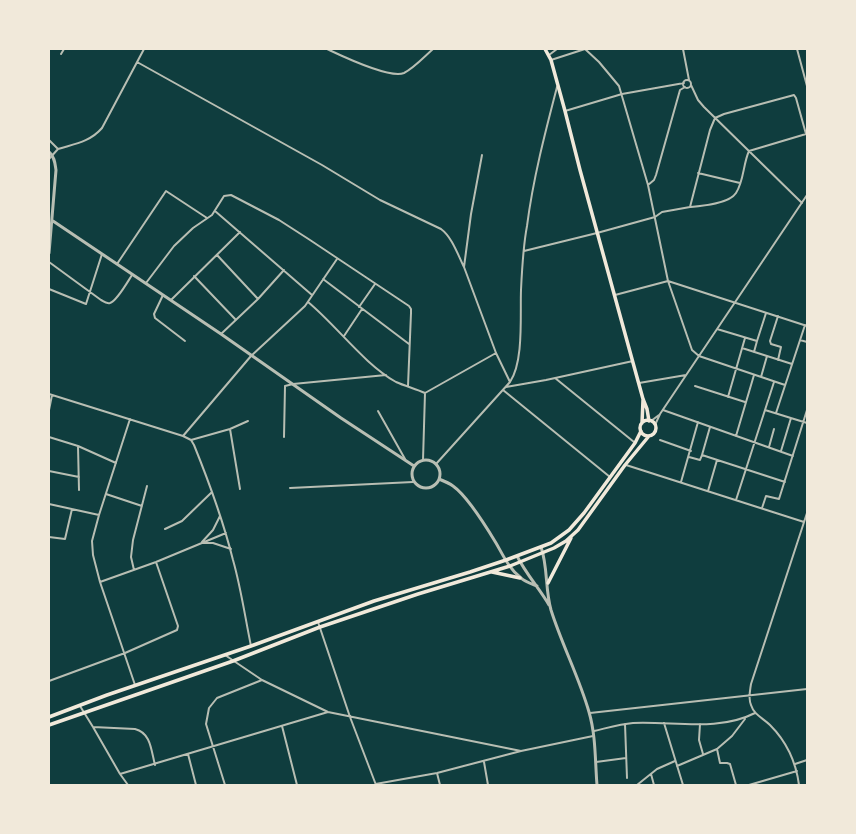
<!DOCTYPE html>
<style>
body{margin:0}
#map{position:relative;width:856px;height:834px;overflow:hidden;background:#0f3d3e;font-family:Signika,sans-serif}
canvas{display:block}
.frame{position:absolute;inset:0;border:50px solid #f1e9da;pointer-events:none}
</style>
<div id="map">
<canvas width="856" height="834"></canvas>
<div class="frame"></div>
</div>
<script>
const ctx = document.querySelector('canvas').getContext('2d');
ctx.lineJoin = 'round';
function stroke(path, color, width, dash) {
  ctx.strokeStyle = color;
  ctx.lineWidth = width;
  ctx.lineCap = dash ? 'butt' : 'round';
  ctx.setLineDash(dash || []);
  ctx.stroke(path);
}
const minor = new Path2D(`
 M327,49c15,7 62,30 77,24 10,-5 20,-16 29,-24
 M585,49l14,13 20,24 29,99 20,96 24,69 7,6 86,29
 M683,49l6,31
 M797,49l10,37
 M61,54l3,-5
 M549,55l8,-6
 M551,60l34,-11
 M137,62l185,103 58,35 61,29c11,8 17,26 23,38
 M683 84a4 4 0 1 1 8 0a4 4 0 1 1-8 0Z
 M691,85l7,15 6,7 98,96
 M565,111l57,-17 62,-11
 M49,140l9,9 -9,10
 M58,149c16,-5 32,-7 44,-21l42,-79
 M482,155l-11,59 -7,53 32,86 14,29
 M698,173l42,10
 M648,185l6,-5 2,-5 24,-85 5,-3
 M690,207c12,-1 39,-3 46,-14 8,-12 7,-29 13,-42l57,-17
 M215,211l97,84
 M524,251l73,-18 58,-16 7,-5 28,-5 20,-77 5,-12 9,-4 70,-19 2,3 10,36
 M217,255l41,44
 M49,262l52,38c2,1 5,4 9,3 7,-2 18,-22 22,-28
 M117,264l49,-73 41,27
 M194,276l42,44
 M323,279l86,65
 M146,283l28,-37 19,-18 19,-13 12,-19 7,-1 48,25 31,20 99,66 2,3v4l-3,73
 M49,289l37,15 16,-50
 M163,295l-9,19 1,4 30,23
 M615,295l53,-14 139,45
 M171,300l69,-68
 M308,302c29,24 56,62 88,80 9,4 20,7 29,11l71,-40
 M359,307l16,-23
 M717,329l40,12 9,-28
 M221,334l37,-35 26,-29
 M344,336l18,-27
 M800,340l7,2
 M742,348l50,16
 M754,352l3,-11
 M778,360l3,-13 -10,-3 -1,-3 8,-25
 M761,377l6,-21
 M555,378l79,64
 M639,383l47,-8
 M695,386l50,16
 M506,387l40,-7 87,-19
 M503,390l107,87
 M49,394l134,42 8,4 3,5c15,37 29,75 39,115 8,28 12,57 18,86
 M728,397l17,-59
 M49,410l3,-15
 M663,410l130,46
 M765,410l42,13
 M378,411l27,48
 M776,413l29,-88
 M130,419l-31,96 -7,26 1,14 7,27 56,-20 70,-29
 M651,421l8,-6
 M655,425l5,-11 147,-219
 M710,427l-8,28 83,27
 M230,429l10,60
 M183,436l68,-80 54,-50 32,-47
 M736,436l18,-61
 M49,437l29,9 38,17
 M284,437l1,-51 8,-2 93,-9
 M191,440l39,-11 18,-8
 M660,440l31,11
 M78,446l1,44
 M769,447l5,-18
 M781,451l10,-33
 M689,457l11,3 2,-5
 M423,460l2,-67
 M436,464l74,-82c14,-21 10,-66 11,-92 1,-21 2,-43 6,-64 6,-47 18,-93 30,-139
 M626,465l178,57
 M49,471l30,6
 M681,482l17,-60
 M290,488l123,-6
 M708,491l9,-31
 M106,494l36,12
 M736,500l38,-118
 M49,504l50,11
 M762,508l4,-12 13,3 28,-89
 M165,529l17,-8 30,-29
 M49,537l16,2 7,-30
 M202,542l11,-12 7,-14
 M203,543h10l18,6
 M134,570l-3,-13 2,-17 14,-54
 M100,582l35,103
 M318,622l32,95 26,68
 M225,655l37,25 66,32 193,39
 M49,681l76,-28 52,-23 1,-4 -22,-64
 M80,706l13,21 27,47 8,11
 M590,713l217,-24
 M664,723l19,62
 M625,724l2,54
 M700,724l-1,16 4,14
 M282,726l15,59
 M93,727l42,2c16,4 16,21 20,36
 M594,731c13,-3 26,-7 39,-8 40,-2 85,9 122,-10
 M717,749l3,14h7l3,1 6,21
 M188,754l8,31
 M484,762l4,23
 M596,762l30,-4
 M795,764l12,-4
 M677,766l40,-17 15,-13 13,-17
 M437,773l3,12
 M120,774l208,-62
 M651,774l3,11
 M225,785l-19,-61 3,-16 8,-10 45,-18
 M370,785l67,-12 84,-22 72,-15
 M637,785l20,-16 18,-8
 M749,785l48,-14
 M799,785c-3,-23 -13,-44 -29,-60 -7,-7 -16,-10 -19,-20 -3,-7 -1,-14 0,-21l56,-171`);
const tertiary = new Path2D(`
 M49,152c6,5 6,12 7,18l-7,83
 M53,221l168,113 120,84 73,48
 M412 474a14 14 0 1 1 28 0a14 14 0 1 1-28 0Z
 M439,479c5,2 10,4 14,7 14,10 34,42 43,57 7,12 13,26 25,35 4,4 11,6 16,8
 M541,547c7,20 4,42 10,63 11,35 28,67 38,102 7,24 6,49 8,73
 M517,556c9,18 22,32 32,49`);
const primary = new Path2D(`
 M545,49l6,11 14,51 15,59 63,229 4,10 2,12
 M640 428a8 8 0 1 1 16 0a8 8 0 1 1-16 0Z
 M642,423l1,-23
 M492,572l28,6
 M548,583l23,-45
 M49,717l58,-22 144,-49 123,-45 96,-29 36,-12 45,-17 18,-13 15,-17 51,-70 6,-12
 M49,725l184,-64 87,-34 98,-33 92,-28 44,-18 12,-7 12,-11 47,-65 24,-29`);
stroke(minor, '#b8beb3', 2);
stroke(tertiary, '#b8beb3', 3);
stroke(primary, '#f1e9da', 3.5);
</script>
